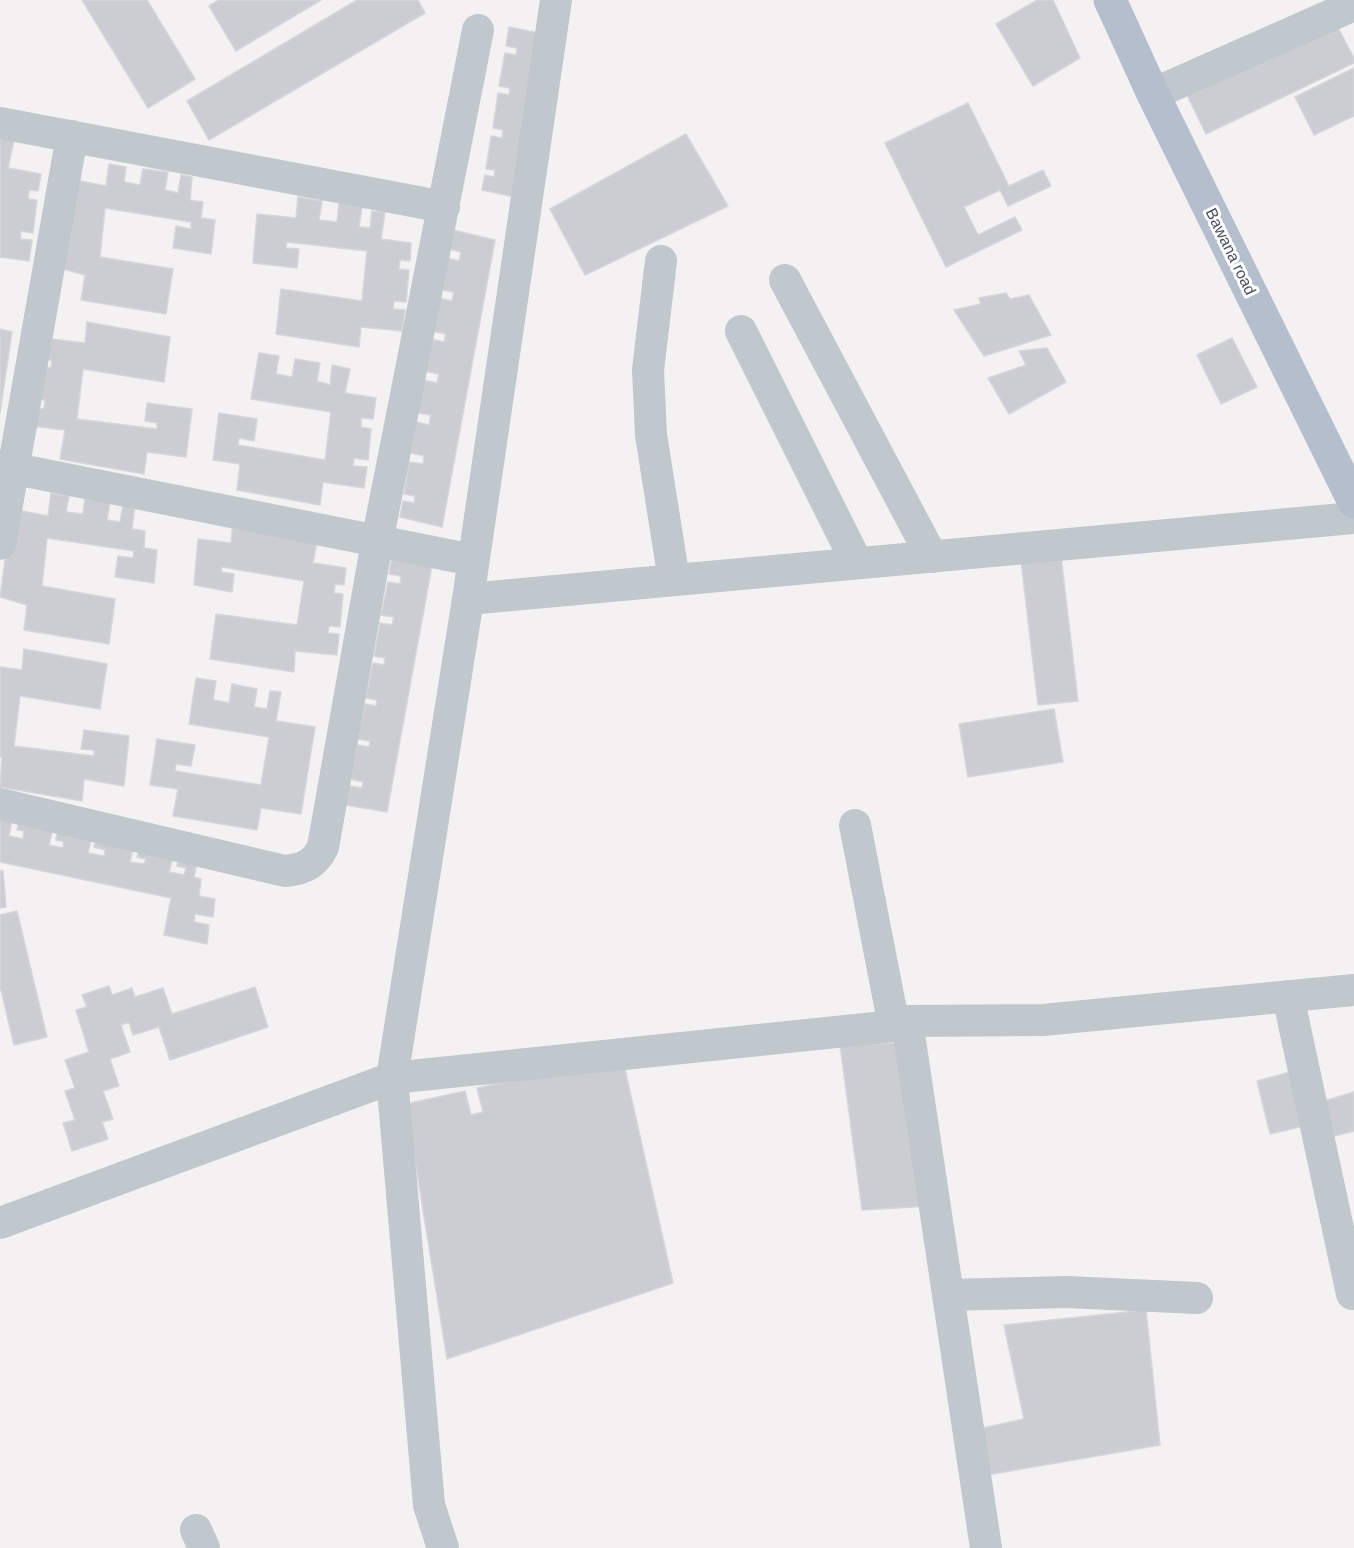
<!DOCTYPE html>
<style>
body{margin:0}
canvas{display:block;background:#f3f1f1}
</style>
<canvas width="1354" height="1548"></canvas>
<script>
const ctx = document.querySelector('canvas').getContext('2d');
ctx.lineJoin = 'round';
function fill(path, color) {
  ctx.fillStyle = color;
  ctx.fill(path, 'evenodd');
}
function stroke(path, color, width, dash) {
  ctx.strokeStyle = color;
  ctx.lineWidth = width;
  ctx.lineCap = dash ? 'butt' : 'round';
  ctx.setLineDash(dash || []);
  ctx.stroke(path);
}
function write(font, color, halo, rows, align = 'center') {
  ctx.font = font + ' Helvetica,sans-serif';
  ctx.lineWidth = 6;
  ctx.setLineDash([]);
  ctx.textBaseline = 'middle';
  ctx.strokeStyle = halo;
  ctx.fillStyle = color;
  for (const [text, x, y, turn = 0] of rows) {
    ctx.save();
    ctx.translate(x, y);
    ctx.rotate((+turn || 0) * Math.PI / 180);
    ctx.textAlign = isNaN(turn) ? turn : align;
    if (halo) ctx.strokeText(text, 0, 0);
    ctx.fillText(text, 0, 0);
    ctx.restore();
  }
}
const building = new Path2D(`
 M82,0h65l48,79 -47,29z
 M219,0h102l-85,51 -27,-45z
 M357,0h61l7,13 -216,127 -22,-39z
 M1037,0h16l27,58 -47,28 -37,-62z
 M1333,18l21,40v5l-148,71 -22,-45z
 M509,27l39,8 -28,163 -38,-8 3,-15 9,2 1,-7 -9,-1 5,-33 11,2 1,-8 -10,-2 5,-35 11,2 1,-7 -11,-2 6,-33 11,2 1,-7 -11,-2z
 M1354,68v48l-40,19 -19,-38z
 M968,103l41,83 34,-16 8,16 -43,20 -8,-16 -36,17 14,28 37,-18 7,13 -76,37 -61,-124z
 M686,134l42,72 -143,69 -35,-66z
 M0,137l14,3 -6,28 33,6 -3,17 -9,-1 -1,9 9,1 -4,33 -12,-2 -1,8 12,1 -3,21 -29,-4z
 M109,164l17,3 -2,15 16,3 3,-16 25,3 -3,18 13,3 3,-18 11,2 -2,23 13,2 -2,16 14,2 -4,34 -38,-6 3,-22 15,3v-7l-86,-14 -5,49 73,12 -7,45 -85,-14 4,-25 -29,-8 14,-88 36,7z
 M298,197l24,4 -3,19 18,2 2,-19 23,3 -3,21 11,1 2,-17 13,1 -4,27 30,4 -1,18 -10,-1 -1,9 10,1 -3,32 -12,-1 -1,8 12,1 -3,21 -41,-4 -2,20 -83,-13 5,-45 81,12 5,-50 -80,-9 -1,6 13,1 -2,19 -44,-5 4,-49 39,4z
 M453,230l42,10 -53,287 -42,-10 3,-16 11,2 1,-7 -11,-2 5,-32 14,2 1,-8 -13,-3 5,-31 13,3 2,-10 -13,-2 5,-33 14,3 2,-9 -14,-3 6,-32 13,3 2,-8 -14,-3 7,-33 13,3 2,-9 -13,-2 6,-32 12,3 2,-9 -12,-3z
 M1006,293l4,6 19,-4 22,40 -67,21 -30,-46 27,-6 -2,-6z
 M87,322l83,15 -6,45 -81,-13 -6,50 80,10v-6l-12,-2 2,-18 45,6 -6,48 -39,-5 -3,22 -84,-15 5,-29 -33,-4 3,-18 9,1 1,-9 -9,-1 3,-33 12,2 1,-8 -12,-1 3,-21 42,5z
 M0,329l12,3 -12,81z
 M1232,338l25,49 -36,17 -24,-49z
 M1047,348l19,34 -57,32 -21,-36 38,-13 -7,-14z
 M259,353l20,3 -3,18 16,3 3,-18 25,4 -3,18 13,4 2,-20 18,4 -5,24 31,5 -3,21 -12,-1v9l10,2 -3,31 -14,-2 -1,8 14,1 -3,21 -41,-6 -3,23 -83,-15 3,-26 -27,-4 6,-47 38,6 -3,22 -15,-3 -1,7 87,15 6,-48 -80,-13z
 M51,493l18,3 -3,16 17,2 2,-15 25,3 -3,18 13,2 3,-18 12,2 -3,23 13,2 -1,17 13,2 -3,33 -39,-6 3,-21 15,2 1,-7 -87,-13 -5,48 73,13 -6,45 -85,-14 3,-25 -27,-8 12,-88 36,7z
 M233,522l85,13 -5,28 33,5 -2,17 -9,-1 -1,9 9,1 -3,33 -11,-1 -1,7 11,1 -2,21 -42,-4 -1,21 -84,-13 6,-45 81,11 7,-44 -82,-14 -1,5 13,2 -2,18 -38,-7 4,-46 33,4z
 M1061,556l17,145 -40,4 -17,-144z
 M392,557l40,8 -45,247 -41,-7 4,-19 12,2 1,-6 -12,-3 6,-34 12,2 1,-6 -12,-2 7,-35 11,2 1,-6 -11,-2 7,-35 11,2 1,-7 -11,-2 6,-33 12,2 2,-8 -13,-2 7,-33 12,2 1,-8 -12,-2z
 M24,649l83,15 -7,45 -80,-13 -6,50 80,10v-6l-13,-1 3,-19 45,6 -5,50 -40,-7 -2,22 -82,-14 2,-30h-2v-90l22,3z
 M196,678l20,3 -3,19 16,3 3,-19 25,5 -3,18 13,2 3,-18 11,1 -5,29 39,6 -14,87 -40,-6 -4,22 -84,-14 5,-27 -28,-4 7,-46 38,6 -4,21 -15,-2 -1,7 86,14 8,-48 -80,-13z
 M1054,709l9,53 -95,15 -9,-53z
 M0,816l12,3 -3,17 14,3 1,-8 -7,-1 2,-10 34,7 -4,18 14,3 1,-6 -8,-2 2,-12 34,7 -4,18 16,3 1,-6 -11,-3 3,-10 37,8 -4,17 14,2 2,-5 -9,-2 3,-11 34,7 -5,19 15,3 2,-7 -9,-2 2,-11 19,4 -4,18 7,2 -2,17 16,3 -2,18 -18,-3 -1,8 15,3 -2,19 -43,-9 7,-37 -171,-36z
 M0,871h3l3,36 -6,1z
 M17,911l30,126 -33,8 -14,-59v-71z
 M109,986l3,9 20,-7 3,9 28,-9 9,26 83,-27 13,40 -98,33 -11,-33 -26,8 -4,-13 -8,3 9,27 -20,7 9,27 -16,5 10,28 -11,3 6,17 -36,12 -9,-28 12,-3 -10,-29 10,-3 -10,-28 24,-8 -13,-42 11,-3 -5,-12z
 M907,1043l24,163 -69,4 -22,-165z
 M622,1056l51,227 -226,76 -41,-255 59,-13 6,24 12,-3 -6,-24z
 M1294,1071l14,54 -38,9 -13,-53z
 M1354,1092v39l-23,6 -10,-35z
 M1146,1310l14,135 -173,30 -9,-46 46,-10 -20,-94z`);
const minor = new Path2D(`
 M1153,94l201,-89
 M0,123l444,84
 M661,261l-13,109 3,65 23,145
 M785,280l147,277
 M741,331l116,232
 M0,466l473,94
 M0,544l72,-408
 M468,599l886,-81
 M0,804l285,67c19,-2 30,-7 38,-24l54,-305 101,-512
 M855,825l39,201
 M1288,996l64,298
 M907,1021l79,527
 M0,1223l392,-145 502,-52 13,-5 136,-1 311,-30
 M948,1295l119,-3 130,6
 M196,1530l8,18
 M443,1548l-14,-43 -37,-427 76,-479 88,-599`);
const major = new Path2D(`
 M1110,0l43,94 201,408`);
const streetNames = [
 ["Bawana road",1230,252,64]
];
fill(building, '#cbcdd2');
stroke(building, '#d5d6db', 1.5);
stroke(minor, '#c0c7cd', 32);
stroke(major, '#b4becc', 33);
write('16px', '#4a525c', '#fff', streetNames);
</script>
